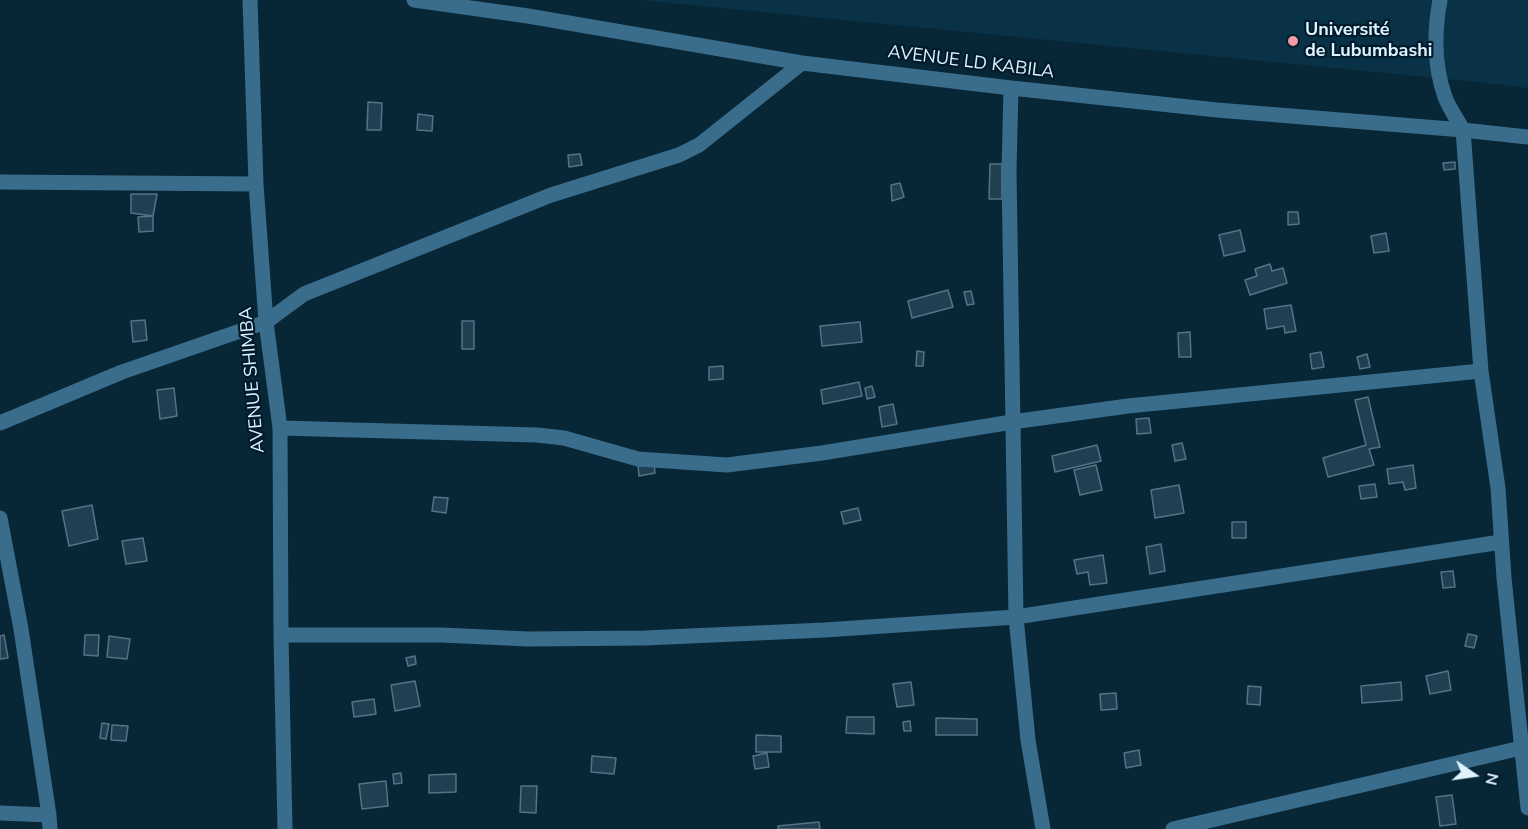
<!DOCTYPE html>
<meta charset="utf-8">
<style>
body{margin:0}
#map{position:relative;width:1528px;height:829px;overflow:hidden;background:#072636;font-family:"Nunito Sans",sans-serif}
canvas{display:block}
.north{position:absolute;left:1444px;top:745px;width:60px;height:60px;-webkit-text-stroke:4px #001c2c;paint-order:stroke;rotate:103deg;font-size:16px;font-weight:700;line-height:24px;text-align:center;color:#e1f3fe}
.north::after{content:'';display:block;margin:auto;width:21px;height:27px;background:#e1f3fe;clip-path:polygon(50% 0,100% 100%,50% 72%,0 100%)}
</style>
<div id="map">
<canvas width="1528" height="829"></canvas>
<div class="north">N</div>
</div>
<script>
const ctx = document.querySelector('canvas').getContext('2d');
ctx.lineJoin = 'round';
function fill(path, color) {
  ctx.fillStyle = color;
  ctx.fill(path, 'evenodd');
}
function stroke(path, color, width, dash) {
  ctx.strokeStyle = color;
  ctx.lineWidth = width;
  ctx.lineCap = dash ? 'butt' : 'round';
  ctx.setLineDash(dash || []);
  ctx.stroke(path);
}
function write(font, color, halo, rows, align = 'center') {
  ctx.font = font + ' "Nunito Sans",sans-serif';
  ctx.lineWidth = 4.5;
  ctx.setLineDash([]);
  ctx.textBaseline = 'middle';
  ctx.strokeStyle = halo;
  ctx.fillStyle = color;
  for (const [text, x, y, turn = 0] of rows) {
    ctx.save();
    ctx.translate(x, y);
    ctx.rotate((+turn || 0) * Math.PI / 180);
    ctx.textAlign = isNaN(turn) ? turn : align;
    if (halo) ctx.strokeText(text, 0, 0);
    ctx.fillText(text, 0, 0);
    ctx.restore();
  }
}
const built = new Path2D(`
 M640,0h888v88l-51,-6z`);
const building = new Path2D(`
 M368,102l14,1 -1,27h-14z
 M418,114l15,2 -1,15 -15,-1z
 M580,154l2,11 -13,2 -1,-12z
 M1455,162v7l-11,1 -1,-7z
 M990,164h12v35h-13z
 M900,183l4,14 -12,4 -1,-16z
 M131,194h26l-4,22 -22,-3z
 M1288,212h10l1,12 -11,1z
 M153,216v15l-14,1 -1,-15z
 M1240,230l5,21 -21,5 -5,-21z
 M1386,233l3,18 -15,2 -3,-17z
 M1270,264l2,7 11,-3 4,15 -37,12 -5,-15 12,-4 -2,-7z
 M948,290l5,17 -41,11 -4,-17z
 M971,291l3,13 -7,1 -3,-13z
 M1291,305l5,26 -11,2 -1,-7 -17,3 -3,-20z
 M145,320l2,20 -14,2 -2,-21z
 M462,321h12v28h-12z
 M860,322l2,20 -40,4 -2,-20z
 M1190,332l1,25h-12l-1,-24z
 M917,351l7,1 -1,14h-7z
 M1321,352l3,15 -12,2 -2,-15z
 M1367,354l3,13 -10,2 -3,-12z
 M723,366v13l-14,1v-13z
 M859,382l3,14 -39,8 -2,-14z
 M872,386l3,11 -8,2 -2,-11z
 M174,388l3,28 -17,3 -3,-29z
 M1368,397l12,50 -11,2 5,16 -46,12 -5,-19 43,-13 -11,-45z
 M893,404l4,20 -15,3 -3,-20z
 M1149,418l2,15 -14,1 -1,-15z
 M1182,443l4,16 -11,2 -3,-16z
 M1097,445l4,16 -46,11 -3,-16z
 M654,464l1,9 -16,3 -1,-10z
 M1096,465l6,25 -22,5 -6,-25z
 M1413,465l3,23 -11,2 -2,-8 -14,2 -2,-15z
 M1375,484l2,13 -16,2 -2,-13z
 M1179,485l5,28 -29,5 -4,-28z
 M434,497l14,1 -2,15 -14,-2z
 M92,505l6,34 -29,7 -7,-35z
 M858,508l3,12 -17,4 -3,-12z
 M1232,522h14v16h-14z
 M143,538l4,23 -21,3 -4,-23z
 M1161,544l4,27 -15,3 -4,-27z
 M1103,555l4,28 -17,2 -2,-13 -11,2 -3,-14z
 M1453,571l2,16 -12,1 -2,-16z
 M1468,634l9,2 -3,12 -9,-2z
 M4,635l4,23 -8,1v-23z
 M85,635h14l-1,21 -14,-1z
 M109,636l21,3 -3,20 -20,-2z
 M415,656l1,8 -8,2 -2,-8z
 M1448,671l3,19 -21,4 -4,-18z
 M415,681l5,25 -25,5 -4,-26z
 M911,682l3,23 -17,2 -4,-23z
 M1401,682l1,18 -40,3 -1,-17z
 M1248,686l13,1 -1,18 -13,-1z
 M1116,693l1,16 -16,1 -1,-16z
 M374,699l2,15 -22,3 -2,-15z
 M847,717h27v17l-28,-1z
 M936,718l41,1v16h-41z
 M910,721l1,10h-7l-1,-9z
 M102,723l7,1 -3,15 -6,-1z
 M112,725l16,1 -2,15 -15,-1z
 M756,735l25,1v16h-25z
 M1139,750l2,15 -15,3 -2,-15z
 M767,753l2,14 -14,2 -2,-13z
 M592,756l24,2 -2,16 -23,-2z
 M401,773l1,10 -8,1 -1,-10z
 M456,774v18l-27,1v-18z
 M386,781l2,25 -26,3 -3,-25z
 M521,786h16l-1,27 -16,-1z
 M1452,795l4,29 -16,2 -4,-29z
 M819,822l1,7h-42v-3z`);
const street = new Path2D(`
 M250,0l6,184 10,138 14,106 1,207 4,194
 M414,0l114,16 274,47 209,25 206,22 246,20 65,7
 M1440,0c-6,32 -6,66 5,97 4,11 12,22 18,33l18,241 17,117 6,90 24,230
 M1011,88l-2,83 7,446 12,123 15,89
 M0,182l256,2
 M0,423l122,-51 144,-50 38,-28 247,-99 128,-40 20,-10 103,-82
 M280,428l257,7 27,3 74,21 89,6 95,-12 190,-31 116,-16 353,-35
 M0,518l21,111 28,186
 M281,635h161l86,4 117,-1 180,-8 191,-13 485,-75
 M0,813l49,2 1,14
 M1173,829l348,-81`);
const markers = [
 [1293,41,6,"#f49aa5"]
];
const poiNames = [
 ["Université",1305,31],
 ["de Lubumbashi",1305,52]
];
const streetNames = [
 ["AVENUE LD KABILA",971,63,7],
 ["AVENUE SHIMBA",253,380,-95]
];
fill(built, '#093247');
fill(building, '#213f51');
stroke(building, '#547387', 1.5);
stroke(street, '#3a6d8c', 15);
for (const [x, y, r, color] of markers) {
  const dot = new Path2D();
  dot.arc(x, y, r, 0, 2 * Math.PI);
  ctx.fillStyle = color;
  ctx.fill(dot);
  stroke(dot, '#001c2c', 2);
}
write('bold 18px', '#e1f3fe', '#001c2c', poiNames, 'left');
write('18px', '#e1f3fe', '#001c2c', streetNames);
</script>
